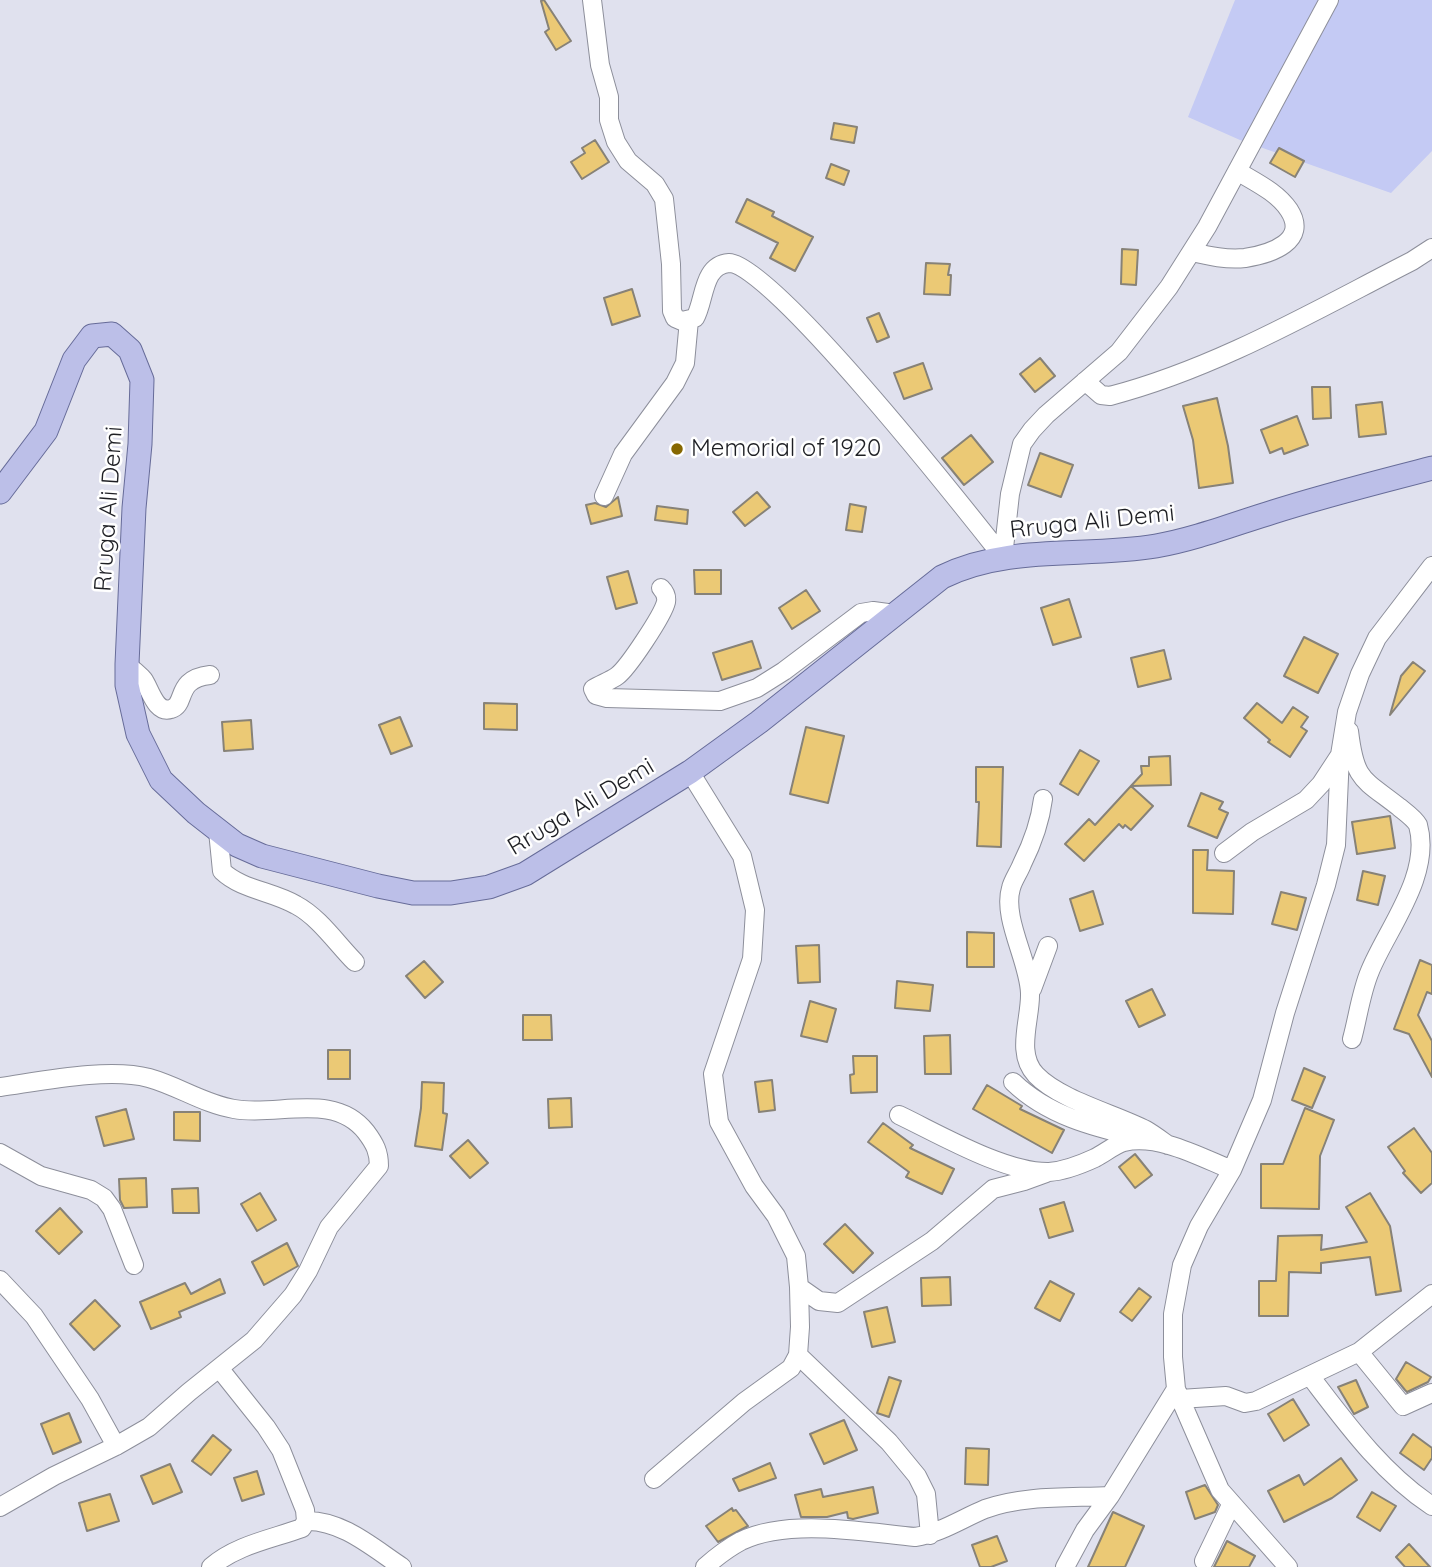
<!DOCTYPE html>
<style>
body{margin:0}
canvas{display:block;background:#e0e1ee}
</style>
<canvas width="1432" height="1567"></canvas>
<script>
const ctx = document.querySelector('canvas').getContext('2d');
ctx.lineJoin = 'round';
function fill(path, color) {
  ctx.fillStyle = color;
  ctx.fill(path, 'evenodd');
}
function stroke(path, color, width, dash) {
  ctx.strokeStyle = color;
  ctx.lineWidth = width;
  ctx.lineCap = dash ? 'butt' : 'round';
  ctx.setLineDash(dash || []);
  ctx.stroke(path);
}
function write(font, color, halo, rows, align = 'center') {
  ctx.font = font + ' Quicksand,sans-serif';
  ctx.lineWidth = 5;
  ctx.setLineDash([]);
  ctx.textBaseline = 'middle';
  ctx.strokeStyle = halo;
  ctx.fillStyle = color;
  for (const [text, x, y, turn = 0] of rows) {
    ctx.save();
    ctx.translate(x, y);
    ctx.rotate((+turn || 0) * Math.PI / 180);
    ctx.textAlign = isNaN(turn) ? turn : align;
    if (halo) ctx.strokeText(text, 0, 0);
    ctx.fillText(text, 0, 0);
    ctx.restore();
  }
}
const green = new Path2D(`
 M1235,0h197v151l-41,42 -151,-53 -52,-23z`);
const building = new Path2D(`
 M544,0l27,41 -15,9 -11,-18 4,-3 -8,-28z
 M834,123l23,4 -3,16 -23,-4z
 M595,140l14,22 -27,17 -11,-17 14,-9 -3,-5z
 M1279,148l25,13 -9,16 -25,-14z
 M831,164l18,7 -5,14 -18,-7z
 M747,199l27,13 -2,4 41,21 -18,34 -25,-13 8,-15 -42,-21z
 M1122,249l16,1 -2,35 -15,-1z
 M926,263l24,1 -2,11h3l-1,20 -26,-1z
 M632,289l8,27 -28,9 -8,-27z
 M879,313l10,24 -12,5 -10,-24z
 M1040,358l15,18 -20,16 -15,-18z
 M923,363l9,26 -28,10 -10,-26z
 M1312,387h18l1,31 -18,1z
 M1217,398l11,48 5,37 -34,5 -6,-48 -10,-34z
 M1382,402l4,32 -27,3 -3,-32z
 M1297,416l11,29 -24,9 -2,-6 -12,5 -9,-23z
 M971,435l22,27 -29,23 -22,-27z
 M1040,453l33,12 -12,32 -33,-12z
 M757,492l13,15 -25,19 -12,-14z
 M618,497l4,19 -31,8 -5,-19 9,-2 11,4z
 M850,504l16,3 -4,25 -16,-2z
 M657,506l31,4 -1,14 -32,-4z
 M694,570h27v24h-26z
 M628,571l9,32 -21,6 -9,-32z
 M806,590l14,21 -28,18 -13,-21z
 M1069,599l12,38 -28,8 -12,-37z
 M1304,637l34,17 -20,39 -34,-17z
 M752,641l9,27 -39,12 -9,-27z
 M1164,650l7,29 -33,8 -7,-29z
 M1413,662l12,9 -35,44 11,-39z
 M484,703l33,1v26l-33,-1z
 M1257,703l25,20 11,-16 15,10 -7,10 6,4 -17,26 -22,-15 2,-2 -26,-22z
 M400,717l12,29 -21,8 -12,-29z
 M251,720l2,29 -29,2 -2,-29z
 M806,727l38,9 -16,67 -38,-9z
 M1080,750l19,11 -21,34 -18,-11z
 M1170,756l1,29 -40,1 22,20 -22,24 -6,-5 -2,3 -4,-4 -35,37 -19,-17 24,-25 6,6 47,-51 -1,-8h8v-9z
 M976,767h27l-2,80 -24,-1 2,-44h-3z
 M1201,793l22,9 -4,7 9,4 -11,25 -29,-12z
 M1390,816l5,32 -38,6 -5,-32z
 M1193,850h15l-1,20 27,1 -1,43 -40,-1z
 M1363,871l22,5 -7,29 -21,-5z
 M1093,891l10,33 -23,7 -10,-32z
 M1281,892l25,6 -9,32 -25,-6z
 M967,932l27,1v34h-27z
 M819,945l1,37 -22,1 -2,-37z
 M1420,960l12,5v29l-5,-2 -9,23 14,26v36l-23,-43 -15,-5z
 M424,961l19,21 -18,16 -19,-22z
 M897,981l36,4 -3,26 -35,-3z
 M1152,989l13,26 -26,12 -13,-26z
 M810,1001l26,8 -9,33 -26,-6z
 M523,1015h28l1,25h-29z
 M950,1035l1,39h-26l-1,-38z
 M328,1050h22v29h-22z
 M853,1056h24v36l-26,1 -1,-18 4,-1z
 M1304,1068l21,9 -13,31 -20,-8z
 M772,1080l3,30 -16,2 -4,-30z
 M422,1082l22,1 -1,30 4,1 -5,36 -27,-4 6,-38z
 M987,1085l35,21 -2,3 44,21 -12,23 -79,-44z
 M571,1098l1,29 -23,1 -1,-29z
 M1305,1108l29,12 -14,36 -1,53 -58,-1v-44h22z
 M126,1109l8,30 -30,7 -8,-29z
 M174,1112h26v29l-26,-1z
 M883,1123l30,22 -3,3 44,21 -12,25 -36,-17 3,-5 -41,-30z
 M1414,1128l18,25v30l-11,10 -18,-20 2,-2 -17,-24z
 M468,1140l20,23 -18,15 -20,-22z
 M1135,1154l17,21 -17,13 -16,-21z
 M146,1178l1,29 -23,1 -4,-8 -1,-21z
 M198,1188l1,25h-26l-1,-24z
 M260,1193l16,27 -19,11 -16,-27z
 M1370,1193l20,33 11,65 -25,4 -6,-38 -49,6v10l-32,-1 -1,44h-29v-35h17l2,-45 44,-1 -1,15 46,-8 -21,-35z
 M1064,1202l9,29 -24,7 -9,-29z
 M60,1208l22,24 -23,22 -23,-23z
 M845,1224l28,29 -20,20 -29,-29z
 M287,1243l11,23 -34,19 -12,-23z
 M950,1277l1,28 -29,1 -1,-28z
 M220,1279l5,14 -46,19 2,5 -30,12 -11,-27 45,-19 6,11z
 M1050,1281l24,13 -14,27 -25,-13z
 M1139,1288l12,9 -19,24 -12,-9z
 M95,1300l25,26 -26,24 -24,-26z
 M887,1307l8,35 -23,5 -8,-35z
 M1406,1362l25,15 -3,5 -21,10 -2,-2 -9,-11z
 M889,1377l12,4 -12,36 -12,-4z
 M1356,1380l12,27 -14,7 -16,-27z
 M1293,1399l16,26 -25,16 -16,-27z
 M69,1413l12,29 -28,12 -12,-30z
 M844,1420l13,30 -33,14 -14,-30z
 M1413,1434l19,14v10l-8,12 -24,-17z
 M213,1435l18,15 -20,25 -19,-14z
 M966,1448l23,1 -1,36 -23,-1z
 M1341,1458l16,22 -25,18 -48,24 -16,-31 31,-16 5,10z
 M770,1463l6,15 -37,13 -6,-12z
 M170,1464l12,28 -29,12 -12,-28z
 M257,1471l7,23 -22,7 -8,-23z
 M1205,1485l13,20 -3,7 -20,7 -9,-27z
 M873,1487l5,26 -25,6 -5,-1 -1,-6 -20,5h-26l-6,-22 26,-6 2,8z
 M1372,1492l24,14 -16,25 -23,-14z
 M110,1494l9,27 -32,10 -8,-28z
 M732,1508l1,3 3,-1 12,16 -30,16 -12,-16z
 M1113,1512l31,14 -19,41h-37z
 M997,1536l10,25 -16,6h-11l-8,-22z
 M1227,1541l28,15 -6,11h-35z
 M1409,1544l21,23h-25l-9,-10z`);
const minor = new Path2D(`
 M592,0l8,65 9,32v23l7,22 12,19 27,23 9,15 7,65 1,47 3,7 7,3 13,-3c10,-17 7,-53 34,-55 41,-2 240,251 274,294
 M1192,252c17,4 35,8 53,6 26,-4 64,-17 44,-48 -12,-18 -34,-28 -52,-39
 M1085,381l16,14 9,1c107,-28 204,-85 302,-135l20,-13
 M604,496l19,-42 52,-71 10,-20 4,-43
 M1003,557l7,-63 12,-50 10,-14 14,-15 73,-63 50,-65 38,-60 122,-227
 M661,588c4,4 6,8 5,14 -3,13 -38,66 -49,74 -7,5 -16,8 -24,13l3,6 11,3 113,3 37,-13 27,-17 77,-58 12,-2 22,3
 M127,664c5,5 11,10 16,15 7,9 12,35 28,30 16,-4 3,-30 39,-34
 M1349,731c6,50 13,47 50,76 6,5 15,11 19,18 14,50 -31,104 -48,146 -9,21 -12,46 -18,68
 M1043,799c-3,24 -10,43 -21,65 -3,8 -9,16 -11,24 -9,30 18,73 19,105 1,26 -15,60 6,82 24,25 79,39 110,55 7,4 15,10 22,15
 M218,831l4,40c20,19 50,20 74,34 23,12 41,39 59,57
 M1224,853l28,-21 54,-32 15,-16 19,-29
 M1032,989l16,-43
 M1013,1082c34,33 80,45 124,55
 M0,1087c42,-6 109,-20 149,-9 29,8 55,26 85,31 43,8 100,-18 132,23 9,12 13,20 13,34l-50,61 -21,44 -15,24 -39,45 -65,52 -40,35 -33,19 -62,30 -54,31
 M899,1115c40,19 106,58 150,57 15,-1 33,-8 46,-14 10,-5 19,-13 29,-16 35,-8 76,15 108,28
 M0,1153l41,23 50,14 13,8 8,11 22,56
 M0,1280l34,36 56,83 26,47
 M799,1287l20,14 19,2 94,-62 61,-52 31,-8 22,-8
 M1359,1352l44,54 29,-13
 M798,1355l91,87 28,34 9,18 4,41
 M1310,1376c36,47 72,97 122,130
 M1180,1399l46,-3 19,7 11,-2 103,-49 73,-58
 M654,1479l90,-77 47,-34 7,-13 2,-28 -1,-40 -3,-31 -20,-40 -22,-30 -35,-64 -6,-48 39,-115 3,-49 -13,-54 -52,-84
 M306,1521c36,-1 67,27 96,46
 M1204,1561l27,-56
 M211,1567c25,-22 61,-28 91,-39l4,-7 -1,-11 -24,-60 -15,-23 -47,-59
 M705,1567c10,-9 23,-19 36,-26 47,-23 122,-9 174,-4 26,-4 46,-18 70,-28 39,-14 84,-11 125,-13
 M1065,1567l20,-37 25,-34 66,-107
 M1288,1567l-68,-77 -44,-101 -3,-32v-43l9,-49 17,-39 33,-56 30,-70 23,-87 41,-128 10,-40 4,-90 7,-43 13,-38 17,-36 55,-72`);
const major = new Path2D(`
 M0,492l46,-61 28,-71 18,-24 20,-2 18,16 12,30 -2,64 -6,64 -7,156v21l11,49 23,46 35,33 41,32 25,11 116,30 35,7h38l38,-6 36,-13 165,-102 69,-50 183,-145c66,-33 143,-19 214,-31 40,-7 78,-22 117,-34 53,-17 106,-30 159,-44`);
const markers = [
 [677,449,7,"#866701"]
];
const poiNames = [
 ["Memorial of 1920",691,449]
];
const streetNames = [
 ["Rruga Ali Demi",109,509,-86],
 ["Rruga Ali Demi",1092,522,-6],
 ["Rruga Ali Demi",581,807,-31]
];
fill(green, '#c4caf4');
fill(building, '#ebc975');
stroke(building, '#878277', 2);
stroke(minor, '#8d8f9b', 20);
stroke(major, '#676c99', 25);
stroke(minor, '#fff', 18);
stroke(major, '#bcbfe8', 23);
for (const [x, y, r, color] of markers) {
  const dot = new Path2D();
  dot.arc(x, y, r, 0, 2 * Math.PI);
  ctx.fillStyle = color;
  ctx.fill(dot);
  stroke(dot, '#fff', 2.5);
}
write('24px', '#1e1f24', '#fff', poiNames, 'left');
write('24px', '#1e1f24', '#fff', streetNames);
</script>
